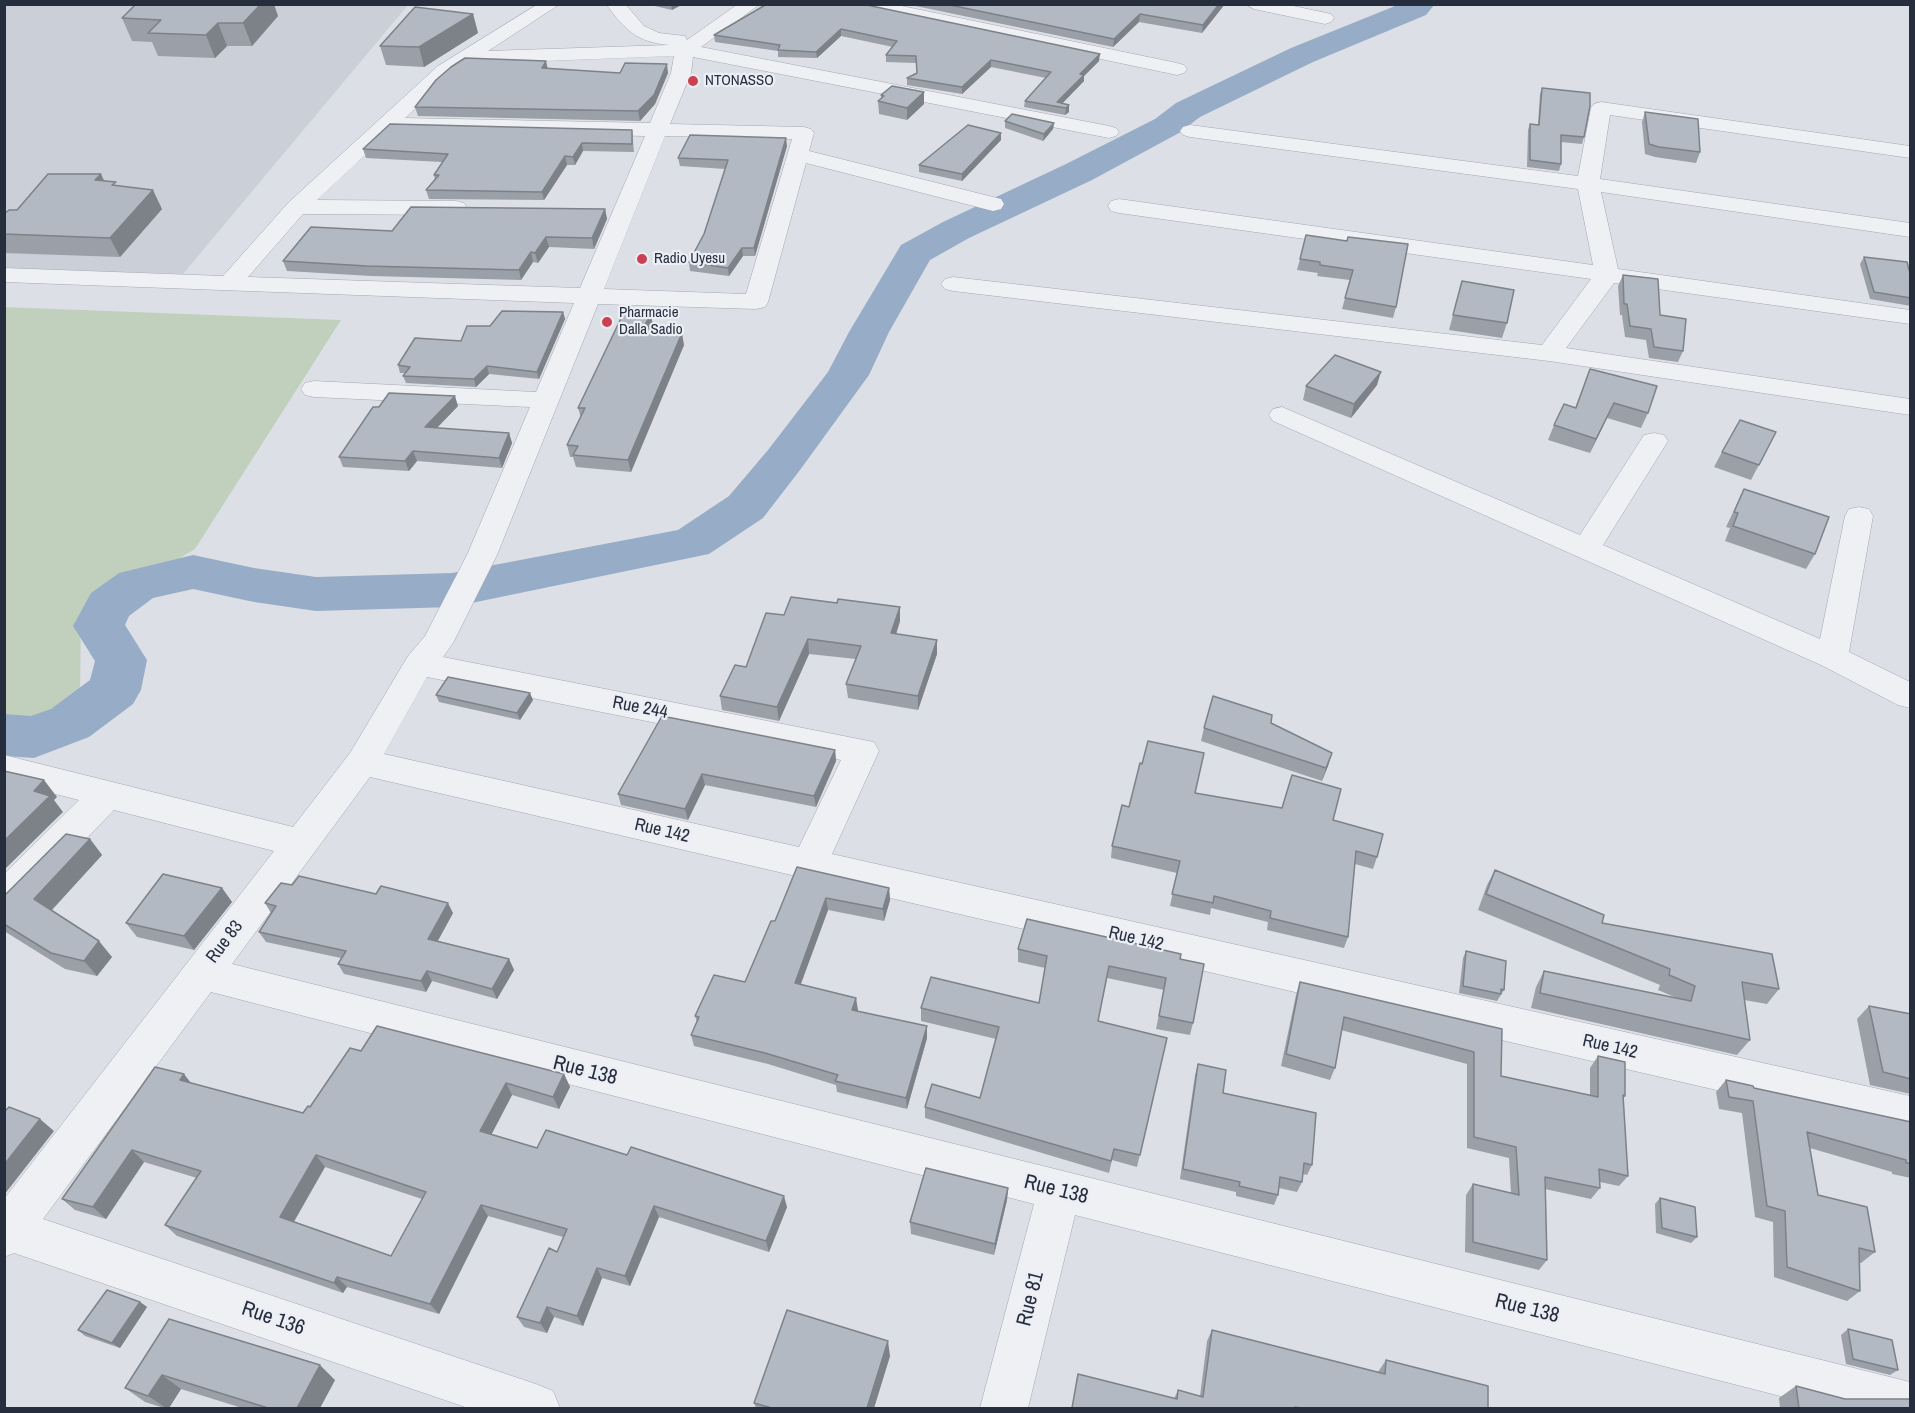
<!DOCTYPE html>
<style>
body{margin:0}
#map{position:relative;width:1915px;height:1413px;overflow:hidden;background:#dce0e6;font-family:"Archivo Narrow",sans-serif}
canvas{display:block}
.frame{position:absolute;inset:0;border:6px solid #262d3c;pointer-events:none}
</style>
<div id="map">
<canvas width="1915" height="1413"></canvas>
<div class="frame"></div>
</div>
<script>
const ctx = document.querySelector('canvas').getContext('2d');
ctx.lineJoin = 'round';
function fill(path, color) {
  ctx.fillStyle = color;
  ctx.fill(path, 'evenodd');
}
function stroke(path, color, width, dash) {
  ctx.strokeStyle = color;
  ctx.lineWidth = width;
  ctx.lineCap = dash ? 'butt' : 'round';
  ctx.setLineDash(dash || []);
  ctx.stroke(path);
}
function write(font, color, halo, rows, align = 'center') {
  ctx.font = font + ' "Archivo Narrow",sans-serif';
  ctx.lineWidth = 4.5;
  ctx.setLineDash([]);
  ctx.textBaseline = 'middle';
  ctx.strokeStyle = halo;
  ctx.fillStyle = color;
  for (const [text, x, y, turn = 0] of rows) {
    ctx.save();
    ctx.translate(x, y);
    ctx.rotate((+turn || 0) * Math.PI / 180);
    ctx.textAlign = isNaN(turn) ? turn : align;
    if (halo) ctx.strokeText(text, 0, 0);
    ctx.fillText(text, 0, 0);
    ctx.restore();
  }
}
const built = new Path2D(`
 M5,5h403l-225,269 -178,-6z`);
const green = new Path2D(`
 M5,307l336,13 -146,229 -114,68 -1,76 -35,27 -40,1z`);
const river = new Path2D(`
 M1400,4h35l-9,11 -113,47 -113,55 -21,16 -87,47 -123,58 -39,22 -41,72 -20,43 -69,95 -37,48 -54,36 -257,53 -136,4 -62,-9 -61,-13 -40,9 -24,18 -4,9 22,35 -6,30 -8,14 -44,33 -55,21 -30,-2v-42l27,2 20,-7 39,-29 5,-19 -22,-35 18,-33 28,-20 74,-18 61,13 62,9 136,-4 226,-43 51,-34 39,-46 60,-78 21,-40 52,-87 42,-23 123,-58 89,-45 21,-16 115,-55z`);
const minor = new Path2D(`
 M538,4h22l-72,47 181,-6c-32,-3 -44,-15 -63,-41h19l19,22 15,7 26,3 2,4 51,-36h22l-59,43 408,79 7,2 3,4 -3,4 -7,2 -416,-81 -2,16 -21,51 134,3 7,2 3,4 -5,18 192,48 3,5 -3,5 -8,2 -187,-48 -38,139 -3,5 -9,2 -158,-5 -101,251 -44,88 -10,14 431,85 5,9 -47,103 1078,242v39l-1540,-358 -138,187 1678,418v26h-83l-752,-193 -47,193h-48l54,-204 -823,-212 -168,227 493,165 17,7 7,17h-92l-454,-155 -10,4v-58l270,-348 -160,-41 -97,100 -13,4v-40l75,-74 -75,-19v-26l289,72 57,-74 58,-97 17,-20 42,-81 63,-148 -216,-10 -9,-2 -4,-6 4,-6 9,-2 222,11 38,-89 -570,-21v-14l219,8 66,-74 149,-136zM674,56l-3,17 -21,50 -245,-5 47,-44 17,-10zM392,130l253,6 -65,152 -332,-11 55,-63 153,1 8,-2 3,-5 -3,-5 -8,-2 -139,-1zM665,136l127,3 -46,155 -142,-5zM427,677l414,83 -42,87 -415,-93z
 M854,4h38l285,59 7,2 3,4 -3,4 -7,2 -314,-66z
 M1245,4h39l47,10 3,4 -3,4 -6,2 -71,-15z
 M1601,102l309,44v12l-300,-43 -10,64 310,44v14l-309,-45 17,77 292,41v14l-296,-41 -48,65 344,51v16l-361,-54 -596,-70 -8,-2 -4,-5 4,-5 8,-2 589,68 49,-66 -472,-66 -8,-2 -3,-5 3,-5 8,-2 474,66 -15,-76 -388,-52 -7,-2 -3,-4 3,-4 7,-2 388,51 13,-68 3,-4z
 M1282,407l298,128 64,-100 10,-2 10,2 4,6 -65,104 217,94 25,-123 4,-7 10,-2 10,2 4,7 -24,136 61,30v26l-12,-3 -77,-40 -548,-244 -4,-6 4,-6z`);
const wall = new Path2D(`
 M646,4h37l-11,6z
 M767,4l332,57 -15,15v5l-22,22 7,2v7l-4,3 -41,-8 1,-6 21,-23 -55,-11 -29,27 -55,-9v-7l10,-5 -1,-10 -30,-1v-7l7,-8 -52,-11 -24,22 -39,-1v-6l-63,-9 -1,-7z
 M906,4h319l-23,29 -63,-11 -26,25z
 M473,14l5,19 -54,34 -38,-2 -6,-19z
 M278,16l-26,30h-25l-12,12 -57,-2 -6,-14 -20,-1 -10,-23z
 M547,69l73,4h48l-13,31 -15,17 -222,-5 -3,-9z
 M1542,88l42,49 -2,7 -21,-2v22l-2,7 -32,-4 1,-37 2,-6h8l2,-30z
 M924,92v12l-17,16 -28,-6 -1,-13 3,-2v-4z
 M1645,112l55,40 -4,11 -41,-6 -10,-3 -3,-32z
 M1005,121l49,2 -1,6 -10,12 -38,-13z
 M632,130l2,22 -51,-1 -8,14h-8l-23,35 -115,-1 -3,-9 9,-10 -1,-5 8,-13 -76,-4 -3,-9z
 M1001,140l-39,41 -43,-9v-7z
 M787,146l-32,110h-12l-14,20 -39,-5 -1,-9 15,-28 21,-65 -45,-3 -2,-8z
 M104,181l14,5 44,23 -42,48 -116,-4v-39z
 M605,209l2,10 -13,30 -45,-2 -11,16 -5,-1 -12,18 -150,-4 -84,-5 -4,-10 109,-30z
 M1347,241l49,66 -3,11 -51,-9 8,-29 -33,-4 1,-3 -21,-3 3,-11z
 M1864,257l47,20v29l-41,-7 -10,-35z
 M1623,275l37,40 23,36 -5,11 -29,-4 -3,-18 -21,-3 -3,-22h-2l-2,-29z
 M1462,281l45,42 -5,15 -53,-8z
 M563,312l2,7 -26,60 -50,-5 -13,13 -70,-4 -3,-7 2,-3h-5l-2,-8 63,-24 29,-15z
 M653,326l-2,3 33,16 -53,127 -55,-5 -3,-10h-3l-3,-12 14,-27 -3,-10z
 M1590,369l58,44 -7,15 -34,-10 -17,35 -42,-13 6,-15 21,-17z
 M1377,385l-26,33 -48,-18 3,-14z
 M458,406l-21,22 72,5 3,10 -10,25 -85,-7 -8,10 -66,-4 -4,-10 40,-50z
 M1776,432l-25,48 -37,-13 8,-15z
 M1744,489l71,65 -9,15 -81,-28 5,-13 -4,-1z
 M837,603l63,4v14l-4,13 41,6v14l-19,56 -70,-12 -2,-14 10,-25 -47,-5 -30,67 -57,-11 -2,-14 26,-29 38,-52z
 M436,695l97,5 -13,20 -81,-18z
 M662,716l173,34 1,11 -20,46 -111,-22 -17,35 -67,-15 -3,-11z
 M1271,723l61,30 -4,13 -6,15 -121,-40 3,-13z
 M1195,793l138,27 44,37 -4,12 -18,-5 -7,73 -4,11 -77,-18 1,-8 -57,-14 -1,7 -40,-9 7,-33 -66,-15 1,-12 17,-39z
 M90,839l12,16 -50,55 60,47 -15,19 -32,-7 -61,-38v-35z
 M797,867l92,21 1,12 -6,21 -56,-11 -27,74 57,26 -1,1 70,27 -20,71 -70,-17 -1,-7 -68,-21 -74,-18 -3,-11 6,-13 -2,-6 50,-34 30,-61z
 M1495,870l107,53 177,66 -12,15 -23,-4 6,40 -13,15 -206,-47 5,-21 8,-16 133,27 -19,-8 2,-5 -182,-75 9,-25z
 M292,885l161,28 -15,28 71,18 5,11 -17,29 -65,-18 -6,11 -82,-18 -6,-10 3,-6 -75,-16 -7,-10 12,-19 -6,-10z
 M222,888l10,14 -38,48 -57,-13 -11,-14z
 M1018,949l162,10 13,64 -3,12 -34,-6 8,-39 -57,-12 -9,43 69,17 -30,129 -25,-7 -3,13 -184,-55v-11l55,-9 16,-59 -75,-18v-13l118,-5 6,-35 -27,-6z
 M1466,951l38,39 -7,11 -38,-8 4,-35z
 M1300,982l202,47 -1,47 89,19v-27l8,-12 27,40 -2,3 5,77 -9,10 -19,-4v6l-9,11 -46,-10 2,71 -8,10 -74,-18 1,-57 7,-11 38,9 -2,-35 -42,-10v-84l-126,-34 -6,38 -5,12 -49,-14 15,-71z
 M1869,1006l42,8v80l-41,-9 -13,-66z
 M361,1051l203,23 6,13 -11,22 -47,-14 -21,40 46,13 250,59 -18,45 -110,-35 -29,69 -28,-8 -19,48 -29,-9 -7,16 -23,-6 -7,-10 40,-65 6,-15 -75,-21 -49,98 -92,-27 -4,6 -166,-57 -12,-11 32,-47 -53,-16 -38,57 -31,-9 -13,-11 129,-116 112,30zM325,1167l97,32 -31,57 -97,-34z
 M1198,1064l25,29 89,72 -5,10 -4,-1 -1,8 -5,10 -18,-4 -1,7 -4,10 -38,-9v-4l-56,-13 15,-104z
 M1726,1080l28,8 157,34v56l-19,-4v-2l-82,-24 8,47 57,57 -14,11h-2l1,28 -13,10 -73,-24 -1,-55 -18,-5 -13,-104 -23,-4 -3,-17z
 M1008,1188l-1,12 -13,55 -83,-21 -1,-12z
 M1660,1198l37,39 -6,6 -35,-10 -1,-29z
 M140,1302l7,5 -27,41 -35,-12 -7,-6z
 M169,1319l166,61 -15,28h-78l-61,-19 -12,19h-5l-19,-6 -20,-14z
 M1848,1329l50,41 -8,5 -44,-11 -5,-29z
 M1212,1330l166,42 8,-12 102,48h-417l103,-9 4,-9 22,6 7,-55z
 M890,1356l-16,52h-118l-2,-5z
 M1796,1386l49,13 66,9h-131l-1,-10z`);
const shadedWall = new Path2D(`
 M261,4h13l4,12 -26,30 -9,-23z
 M671,4h12l-11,6z
 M1219,4h6l-23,29 1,-8z
 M473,14l5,19 -54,34 -5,-20z
 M1140,14l-1,8 -26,25 1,-8z
 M218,23l9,23 -12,12 -9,-23z
 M841,29v7l-24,22 -1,-6z
 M1100,54l-1,7 -15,15v5l-25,26 -2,-5 23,-28z
 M991,60v7l-29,27v-7z
 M546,61l2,9 -6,-2z
 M667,64l1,9 -13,31 -15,17 -2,-10z
 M924,92v12l-17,16v-12z
 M1069,105v7l-4,3 1,-7z
 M1054,123l-1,6 -10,12 1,-7z
 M1001,133v7l-39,41v-7z
 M786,138l1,8 -32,110 -1,-8z
 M582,143l1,8 -8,14 -2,-8z
 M565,156l2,9 -23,35 -2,-8z
 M101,174l9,19 -15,-13z
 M153,190l9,19 -42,48 -10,-19z
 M605,209l2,10 -13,30 -2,-11z
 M546,237l3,10 -11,16 -3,-10z
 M742,248l1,8 -14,20 -1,-8z
 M531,252l2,10 -12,18 -2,-10z
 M563,312l2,7 -26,60 -2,-7z
 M651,314l2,12 -8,14 -2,-12z
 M682,333l2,12 -53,127 -3,-12z
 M487,366l2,8 -13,13 -2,-8z
 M1381,372l-4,13 -26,33 3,-14z
 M455,396l3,10 -30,31 -3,-10z
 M1614,403l-7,15 -17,35 6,-14z
 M509,433l3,10 -10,25 -3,-10z
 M413,451l4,10 -8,10 -4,-10z
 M900,607v14l-8,26 -1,-14z
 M808,639l1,15 -30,67 -2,-14z
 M937,640v14l-19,56v-14z
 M530,693l3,7 -13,20 -3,-7z
 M835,750l1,11 -20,46 -2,-11z
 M1332,753l-4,13 -6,15 4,-13z
 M702,774l3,11 -17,35 -3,-11z
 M44,780l13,17 -3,3 9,12 -59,58v-29l30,-50z
 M90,839l12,16 -54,59 -14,-15z
 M222,888l10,14 -38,48 -10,-14z
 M889,888l1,12 -6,21 -1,-12z
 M826,898l2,12 -31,84 -2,-11z
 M448,903l5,10 -20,36 -5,-10z
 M99,941l13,16 -15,19 -13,-15z
 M509,959l5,11 -17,29 -5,-10z
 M427,971l5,10 -6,11 -5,-11z
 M856,998l2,12 -5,11 -1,-11z
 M927,1026v12l-20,71 -1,-11z
 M184,1074l10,13 -14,-7z
 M564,1074l6,13 -11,22 -6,-12z
 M506,1083l6,12 -25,48 -7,-12z
 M40,1119l14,12 -50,64v-30z
 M132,1150l12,12 -38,57 -13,-12z
 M316,1155l9,12 -35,61 -10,-11z
 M1008,1188l-1,12 -13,55 1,-11z
 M784,1196l3,11 -18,45 -3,-11z
 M481,1205l7,11 -49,98 -9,-10z
 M654,1206l5,11 -29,69 -5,-10z
 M597,1268l5,10 -19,48 -6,-10z
 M337,1277l10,10 -4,6 -9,-10z
 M140,1302l7,5 -27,41 -8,-5z
 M547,1307l7,10 -7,16 -7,-10z
 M888,1341l2,15 -16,52h-7z
 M320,1365l15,15 -15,28h-23z
 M162,1375l19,14 -12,19h-3l-18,-12z`);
const building = new Path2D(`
 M136,4h125l-18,19h-25l-12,12 -58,-2 13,-13 -39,-2z
 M767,4h95l238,50 -20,20 4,1 -27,27 12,3 -3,3 -41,-7 26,-29 -60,-12 -29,27 -55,-9 10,-5 -1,-17 -30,-1 11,-14 -56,-12 -25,23 -38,-2 2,-5 -66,-10z
 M945,4h274l-16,21 -63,-11 -26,25z
 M415,7l58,7 -54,33 -39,-1z
 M465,58l81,3 -4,7 78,5 5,-10 42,1 -13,31 -16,16 -223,-4 21,-27 15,-13z
 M892,86l32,6 -17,16 -29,-7 6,-5 -3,-1z
 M1542,88l48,5v13l-6,31 -23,-2v29l-31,-4v-36l9,1z
 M1645,112l53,7 2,33 -41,-5 -10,-3z
 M1012,114l42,9 -10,11 -39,-13z
 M390,124l242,6v14l-50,-1 -9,14 -8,-1 -23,36 -116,-2 13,-15h-5l14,-21 -85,-5z
 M968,125l33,8 -39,41 -43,-9z
 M690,135l96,3 -32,110h-12l-14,20 -39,-6 15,-28 24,-74 -50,-2z
 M48,174h53l-6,6 21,2 -4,3 41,5 -43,48 -106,-4v-20l5,-4h8z
 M411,207l194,2 -13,29 -46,-1 -11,16 -4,-1 -12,18 -152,-4 -84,-5 28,-34 81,4z
 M1306,235l41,6 1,-4 60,7 -12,63 -51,-9 8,-28 -33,-5v-3l-20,-3z
 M1864,257l43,5 4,15v21l-37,-6z
 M1623,275l35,4 2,36 26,4 -3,32 -29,-4 -3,-18 -21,-3 -3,-22h-3z
 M1462,281l52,9 -7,33 -54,-8z
 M502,311l61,1 -26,60 -50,-6 -13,13 -71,-3 7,-9 -12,-2 17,-27 46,3 6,-15h23z
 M624,312l27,2 -8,14 39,5 -54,127 -55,-5 5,-9 -11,-1 18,-37h-7z
 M1335,355l46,17 -27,32 -48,-18z
 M1590,369l67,17 -9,27 -34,-10 -18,36 -42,-14 10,-21 12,4z
 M389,393l66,3 -30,31 84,6 -10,25 -86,-7 -8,10 -66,-4 34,-50h6z
 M1740,420l36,12 -17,33 -37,-13z
 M1744,489l85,28 -14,37 -82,-28 5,-13 -4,-1z
 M791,597l46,6 1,-4 62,8 -9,26 46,7 -19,56 -72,-12 15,-38 -53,-7 -31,68 -57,-11 15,-31 11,2 20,-54 18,2z
 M448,677l82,16 -13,20 -81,-18z
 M1213,696l59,19 -1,8 61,30 -6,15 -122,-40z
 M662,716l173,34 -21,46 -112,-22 -17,35 -67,-15z
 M1148,741l56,12 -9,40 87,15 10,-33 49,14 -8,31 50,14 -6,23 -21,-6 -8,86 -78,-19 1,-7 -57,-15 -1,7 -41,-9 8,-33 -68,-15 10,-41 7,2 11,-44 2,1z
 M4,771l40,9 -10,11 16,5 -46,45z
 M66,834l24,5 -56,60 65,42 -15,20 -33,-8 -47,-29v-28z
 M797,867l92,21 -6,21 -57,-11 -31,85 61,15 -4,12 75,16 -21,72 -71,-17 3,-6 -73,-22 -74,-18 8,-18 -4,-1 19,-41 31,7 26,-61h4z
 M1495,870l109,45 -2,8 170,31 7,35 -37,-7 8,58 -210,-47 4,-22 147,30 4,-15 -26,-11 1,-6 -184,-75z
 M163,874l59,14 -38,48 -58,-13z
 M299,876l77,18 5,-8 67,17 -20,36 81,20 -17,30 -65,-18 -6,10 -83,-17 8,-13 -87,-19 17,-26 -11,-3 16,-20 11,2z
 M1027,919l154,35 -1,5 24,5 -11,59 -34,-7 7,-38 -57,-12 -11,55 69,17 -27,117 -26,-6 -3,12 -186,-54 7,-23 48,14 19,-71 -78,-19 10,-31 108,26 8,-47 -29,-7z
 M1466,951l40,10 -2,29 -3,-1v5l-38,-8z
 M1300,982l202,47 -1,47 97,21v-41l27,6v34l-2,-1 5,81 -29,-7 1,19 -55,-11 2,83 -74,-18v-58l46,11 -3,-48 -42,-10v-85l-130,-35 -9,51 -49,-14z
 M1869,1006l42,8v65l-28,-7z
 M377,1026l187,48 -11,23 -47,-14 -26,48 57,17 9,-18 81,25 4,-8 153,49 -18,45 -112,-35 -29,70 -28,-8 -20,48 -30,-9 -7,16 -23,-6 32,-69 8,4 10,-23 -86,-24 -51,99 -93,-27 -3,6 -169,-58 36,-54 -69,-21 -39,57 -31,-8 93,-132 29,7 -4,6 123,33 5,-7 2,1 40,-59 11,3zM316,1155l110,37 -35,64 -111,-39z
 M1198,1064l28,6 -3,23 93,20 -4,52 -8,-2 -2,19 -22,-5 -2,18 -39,-9 1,-4 -57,-13z
 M1726,1080l27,6 1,2 157,34v41h-5v-3l-99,-28 11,63 49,12 8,45 -16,-4 1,43 -73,-24 -2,-56 -18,-5 -14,-105 -24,-4z
 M9,1107l31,12 -36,46v-55h2z
 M926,1168l82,20 -13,56 -85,-22z
 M1660,1198l35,9 2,30 -35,-9z
 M107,1290l33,12 -28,41 -34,-13z
 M787,1310l101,31 -21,67h-95l-18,-5z
 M169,1319l151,46 -23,43h-29l-106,-33 -14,21 -23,-8z
 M1848,1329l44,11 6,30 -45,-11z
 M1212,1330l173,44 1,-14 102,26v22h-187l-6,-1v1h-223l6,-34 99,25 1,-9 25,7z
 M1796,1386l49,13h66v9h-112z`);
const markers = [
 [693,81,6,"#cc4051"],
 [642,259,6,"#cc4051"],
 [607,322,6,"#cc4051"]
];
const farPoinames = [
 ["NTONASSO",705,81],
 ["Radio Uyesu",654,259],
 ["Pharmacie",619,313],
 ["Dalla Sadio",619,330]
];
const streetNames = [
 ["Rue 244",640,708,11],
 ["Rue 142",662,831,13],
 ["Rue 142",1136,939,13],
 ["Rue 83",225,942,-53],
 ["Rue 142",1610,1047,13]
];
const nearStreetnames = [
 ["Rue 138",585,1071,14],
 ["Rue 138",1056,1190,14],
 ["Rue 81",1031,1299,-76],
 ["Rue 138",1527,1309,14],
 ["Rue 136",273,1319,19]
];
fill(built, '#cacfd8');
fill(green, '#c1d0bd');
fill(river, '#97acc6');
stroke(minor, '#a2a7b0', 1);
fill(minor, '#eef0f4');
fill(wall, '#9a9fa8');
fill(shadedWall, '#7d8288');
fill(building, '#b3b9c3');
stroke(building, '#7d8288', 1.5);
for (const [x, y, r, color] of markers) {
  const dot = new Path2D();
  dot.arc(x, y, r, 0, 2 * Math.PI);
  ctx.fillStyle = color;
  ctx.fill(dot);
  stroke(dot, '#ebeef4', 2);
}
write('15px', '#262d3c', '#ebeef4', farPoinames, 'left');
write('18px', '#262d3c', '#ebeef4', streetNames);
write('21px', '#262d3c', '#ebeef4', nearStreetnames);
</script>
